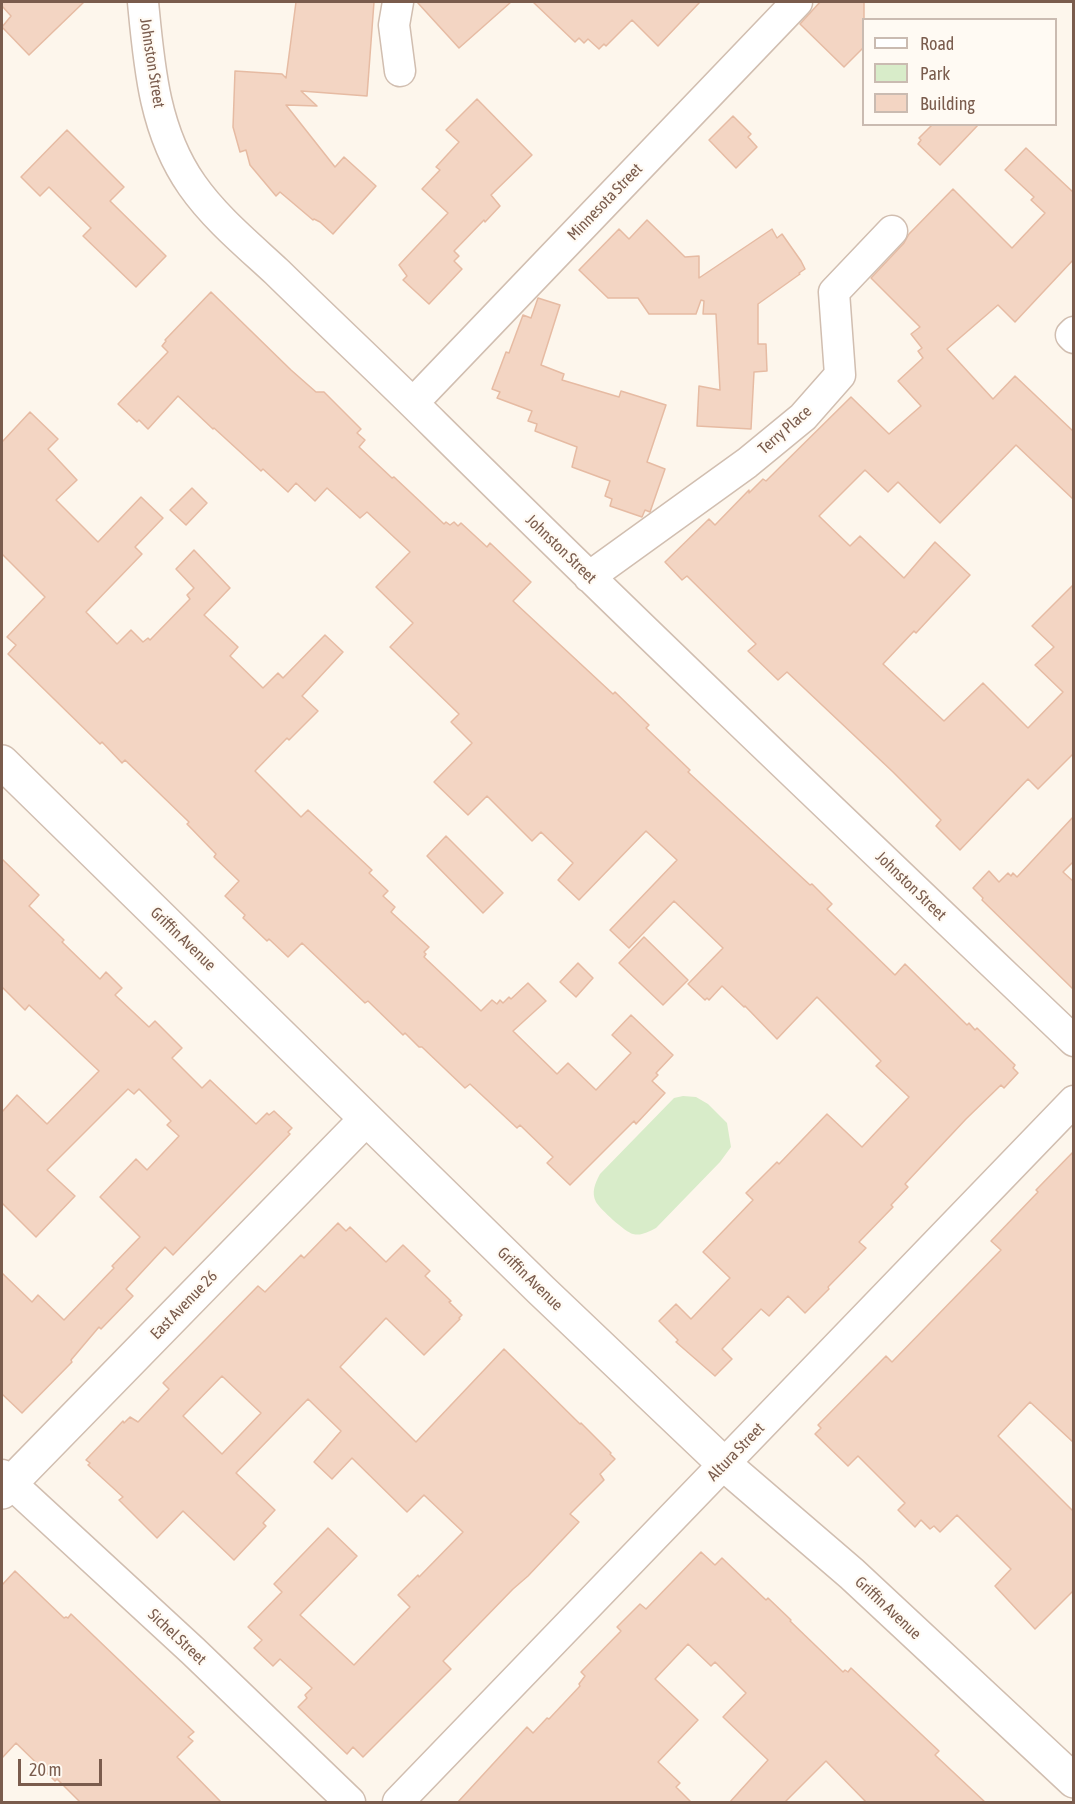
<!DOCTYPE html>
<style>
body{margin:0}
#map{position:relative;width:1075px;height:1804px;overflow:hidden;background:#fdf6ec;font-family:"Asap Condensed",sans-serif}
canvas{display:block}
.frame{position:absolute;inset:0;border:3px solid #7a5c4d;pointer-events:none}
.legend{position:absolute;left:862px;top:18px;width:195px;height:108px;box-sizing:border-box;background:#fffaf3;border:2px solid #cabbb1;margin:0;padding:8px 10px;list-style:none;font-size:18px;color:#7a5c4d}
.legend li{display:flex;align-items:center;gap:12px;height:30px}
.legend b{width:30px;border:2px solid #cabbb1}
.scale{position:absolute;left:18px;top:1759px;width:84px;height:27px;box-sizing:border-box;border:3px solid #7a5c4d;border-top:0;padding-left:8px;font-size:18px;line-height:21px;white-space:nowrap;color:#7a5c4d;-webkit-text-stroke:4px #fffaf3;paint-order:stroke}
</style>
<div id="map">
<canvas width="1075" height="1804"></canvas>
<div class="frame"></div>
<ul class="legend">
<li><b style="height:8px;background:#fff"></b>Road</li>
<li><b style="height:16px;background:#d8ecc9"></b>Park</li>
<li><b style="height:16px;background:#f3d5c3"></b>Building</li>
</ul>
<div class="scale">20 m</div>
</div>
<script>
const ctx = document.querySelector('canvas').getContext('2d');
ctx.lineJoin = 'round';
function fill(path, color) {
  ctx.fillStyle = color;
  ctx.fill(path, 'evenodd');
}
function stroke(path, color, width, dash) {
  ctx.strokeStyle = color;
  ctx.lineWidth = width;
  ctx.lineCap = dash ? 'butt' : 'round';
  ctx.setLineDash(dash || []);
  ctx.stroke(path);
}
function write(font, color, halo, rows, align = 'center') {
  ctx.font = font + ' "Asap Condensed",sans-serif';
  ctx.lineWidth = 4.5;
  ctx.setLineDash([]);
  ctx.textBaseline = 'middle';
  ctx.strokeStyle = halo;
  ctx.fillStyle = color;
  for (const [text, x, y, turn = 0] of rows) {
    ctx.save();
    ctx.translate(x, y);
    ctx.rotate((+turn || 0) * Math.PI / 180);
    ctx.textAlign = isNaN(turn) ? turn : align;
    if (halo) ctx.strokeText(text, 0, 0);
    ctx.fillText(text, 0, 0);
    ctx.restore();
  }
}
const green = new Path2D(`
 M683,1096l13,1 12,7 19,19 4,24 -11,15 -64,66c-8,4 -15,8 -23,6 -8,-2 -33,-25 -37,-32 -5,-9 -1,-19 4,-28l74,-76z`);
const building = new Path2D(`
 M2,2h82l-55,53 -27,-28 9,-11 -9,-10z
 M296,2h78l-7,94 -66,-5 16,15 -31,-1 49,62 9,-10 32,29 -43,48 -13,-12 -6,-3 -1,1 -33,-28 -4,4 -26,-31 -4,-15 -6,2 -7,-25 2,-56 47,3 4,4z
 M417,2h94l-52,46z
 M533,2h167l-42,44 -26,-26 -26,26 -2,-2 -5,5 -11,-10 -4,4 -5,-5 -4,4z
 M820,2h44v45l-20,20 -44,-43z
 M477,99l55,56 -41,40 9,11 -15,16 -1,-2 -30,31 5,5 -5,5 8,8 -33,35 -26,-24 4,-4 -8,-11 49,-52 -26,-24 18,-19 -4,-3 23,-25 -13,-12z
 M733,116l18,18 -3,3 9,10 -21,21 -27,-28z
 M933,124h46l-39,41 -22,-21 3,-4 -2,-2z
 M67,130l57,57 -14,14 56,55 -30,31 -53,-51 8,-8 -42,-41 -9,9 -19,-19z
 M1026,148l48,45v66l-59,63 -17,-17 -51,44 46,50 22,-23 59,56v68l-58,-55 -76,78 -42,-41 -10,10 -23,-22 -46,46 31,30 10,-10 44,42 31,-36 35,33 -54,58 -2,-2 -31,33 61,57 39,-38 45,45 35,-36 -28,-27 19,-18 -22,-21 42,-42v169l-36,36 -10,-10 -68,71 -24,-24 5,-6 -48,-48 -106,-100 -9,8 -30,-29 8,-7 -69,-68 -5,4 -17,-18 44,-43 6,6 34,-35v3l14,-14 3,2 85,-84 38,37 32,-28 -23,-25 25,-23 -5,-7 4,-3 -11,-14 9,-7 -49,-49 33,-35 5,-9 44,-45 59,59 33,-35 -14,-13 3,-3 -29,-27z
 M647,220l38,37 14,-1v22l73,-49 5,9 5,-4 19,27 4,8 -6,4 1,1 -42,30v40h8l1,27 -13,1 -3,57 -54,-3 2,-40 21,4 -4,-76h-13l1,-13 -3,-1 -5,14h-47l-11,-16h-30l-29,-28 40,-41 10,10z
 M211,292l80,78 25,22h8l37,37 -4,4 8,7 -6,7 33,31 2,-1 50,47 2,-2 4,3 4,-3 4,4 3,-3 26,24 3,-4 41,39 -18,19 100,93 2,-2 34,33 -3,3 44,42 -2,2 122,113 2,-1 20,20 -5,5 68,66 10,-11 62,61 2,-2 6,7 2,-2 38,37 -2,3 5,5 -14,15 -3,-3 -35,34 -61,65 3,3 -17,18 2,2 -34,35 7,6 -38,39 1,2 -24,24 -17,-17 -19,20 -8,-7 -39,40 10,10 -17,17 -39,-34 2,-2 -19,-19 17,-17 15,15 39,-41 -27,-26 50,-52 -7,-7 31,-31 2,2 48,-50 35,33 47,-50 -33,-31 5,-5 -64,-64 -40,42 -32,-33 -1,1 -22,-21 -13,14 -2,-2 -2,2 -17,-16 35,-36 -49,-47 -45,47 -19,-18 67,-70 -31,-29 -67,69 -21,-20 15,-17 -32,-31 -9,9 -45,-45 -19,19 -34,-33 38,-39 -21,-21 8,-8 -69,-67 23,-24 -37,-36 34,-35 -43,-40 -7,6 -33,-30 -12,13 -19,-18 -8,9 -25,-23 -2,2 -47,-43 -1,1 -35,-33 -30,33 -9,-9 -2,2 -19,-18 50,-52 -6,-6 4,-5 -1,-1z
 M538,298l22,7 -19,60 23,9 -2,6 57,17 2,-6 45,14 -19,57 18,7 -15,43 -5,-2 -3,7 -32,-11 2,-7 -7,-3 5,-15 -38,-14 5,-20 -42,-16 2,-7 -9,-3 4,-10 -35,-13 3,-6 -8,-3 14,-37 3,1 14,-38 8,3z
 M30,412l28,27 -10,10 29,31 -21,20 42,42 43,-45 22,21 -28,29 7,7 -56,58 31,32 14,-14 12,12 5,-4 2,2 40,-41 -3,-4 7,-7 -18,-19 18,-19 36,38 -26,27 34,32 -8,9 33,32 15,-15 5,5 42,-43 18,17 -41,44 16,15 -29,29 -2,-2 -32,33 46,46 7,-7 64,60 -3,3 19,18 -5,5 12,11 -4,5 38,35 -5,5 2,2 -2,3 57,54 11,-11 5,4 3,-4 3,3 6,-6 2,2 17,-16 18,18 -33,30 44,43 11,-11 28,27 35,-37 -19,-18 19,-20 42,40 -17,18 2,2 -6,6 13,12 -29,31 -2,-3 -64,64 -23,-22 6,-6 -33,-32 -3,3 -47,-44 -5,4 -43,-41h-3l-14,-14 -2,2 -35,-34 -3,2 -63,-60 -14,14 -19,-18 -2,2 -24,-23 2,-3 -20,-19 14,-15 -25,-24 2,-3 -29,-30 2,-2 -64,-62 -3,3 -20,-21 -2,2 -92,-90 8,-9 -9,-8 38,-40 -43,-43v-112z
 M192,488l15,15 -21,22 -16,-15z
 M1074,816v45l-11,11 11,10v108l-92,-90 1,-2 -10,-10 16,-17 10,11 9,-9 3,3 2,-3 4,4z
 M446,836l57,57 -20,20 -56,-57z
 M2,859l37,36 -10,11 35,34 -2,2 38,37 6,-7 16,16 -7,7 34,32 6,-6 27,27 -10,10 30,30 8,-8 46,44 11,-11 2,2 5,-4 18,17 -4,4 2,2 -117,121 -8,-8 -39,42 7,7 -32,33 -2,-2 -28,33 1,2 -50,51 -20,-19v-121l30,29 6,-7 26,25 50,-52 -2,-2 28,-29 -40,-40 36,-38 11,11 32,-34 -12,-11 4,-4 -32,-32 -5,5 -6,-5 -81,81 28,26 -39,41 -34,-34v-91l15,-17 30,29 52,-53 -70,-66 -4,5 -23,-23z
 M644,937l44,43 -25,25 -44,-42z
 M578,963l15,15 -17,19 -16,-15z
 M1074,1151v292l-44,-41 -32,34 76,76v78l-39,39 -40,-43 16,-17 -54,-54 -17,17 -6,-6 -4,3 -9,-9 -6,7 -17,-17 7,-7 -47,-47 -10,10 -33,-32 6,-6 -3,-3 68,-69 6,6 109,-112 -10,-9 47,-49 -2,-2z
 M338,1223l8,8 4,-4 36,35 17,-17 27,26 -5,5 26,25 -2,1 13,13 -3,3 1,1 -36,36 -38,-37 -46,49 76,75 88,-93 76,75 1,-1 30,30 -1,1 5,5 -15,15 4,6 -34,34 9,8 -51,54 -15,13 -70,72 8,8 -88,88 -10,-10 -6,7 -49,-47 9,-9 -2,-3 7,-7 -32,-29 -7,7 -19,-18 8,-8 -14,-13 34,-35 -8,-8 54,-56 29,28 -57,59 54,50 56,-58 -12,-12 20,-20 1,2 44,-45 -39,-37 -17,17 -55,-54 -20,21 -18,-17 27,-31 -33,-32 -72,74 39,37 -12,13 3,3 -32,34 -51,-49 -26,27 -38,-38 4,-3 -35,-32 2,-2 -4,-3 37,-39 1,2 6,-6 8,5 31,-33 -6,-6 95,-97 7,6 36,-37 3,3zM222,1376l39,37 -39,41 -39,-38z
 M701,1552l14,13 7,-7 44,42 2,-2 23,22 -1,1 53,51 2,-2 3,2 3,-4 88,83 -4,4 51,48h-119l-41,-42 -42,42h-55l39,-43 -45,-43 23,-24 -31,-31 -4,4 -23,-22 -33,35 43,41 -40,42 22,21 -4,4 16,16h-235l70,-76 6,6 14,-15 2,1 31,-33 -1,-2 6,-8 -4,-4 40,-41 -4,-4 23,-23 6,5z
 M15,1571l49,47 2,-1 2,1 3,-4 123,118 -6,5 5,4 -16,16 45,46h-141l-24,-24 -2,2 -39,-38 -14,15v-173z`);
const minor = new Path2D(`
 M143,2c6,63 11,129 49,183 23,33 56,60 85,87 53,52 107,102 159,154 210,208 424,411 638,615
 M398,2l-4,23 6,46
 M1074,332l-3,3 3,3
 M413,403l384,-401
 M589,577l158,-114 56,-46 37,-42 -6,-83 58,-61
 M2,1475l191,176 157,151
 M398,1802l676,-701`);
const tertiary = new Path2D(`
 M2,762l539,528 183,174 128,110 222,207
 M2,1492l364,-373`);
const streetNames = [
 ["Johnston Street",152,63,81],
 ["Minnesota Street",605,202,-46],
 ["Terry Place",785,430,-41],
 ["Johnston Street",561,549,44],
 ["Johnston Street",911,886,44],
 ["Griffin Avenue",183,939,44],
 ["Griffin Avenue",530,1279,44],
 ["East Avenue 26",184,1305,-46],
 ["Altura Street",736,1452,-46],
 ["Griffin Avenue",888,1608,43],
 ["Sichel Street",177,1637,43]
];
fill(green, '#d8ecc9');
fill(building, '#f3d5c3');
stroke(building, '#e6bba3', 1.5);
stroke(minor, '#d1beb0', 33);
stroke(tertiary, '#d1beb0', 36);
stroke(minor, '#fff', 30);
stroke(tertiary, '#fff', 33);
write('16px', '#7a5c4d', '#fffaf3', streetNames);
</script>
